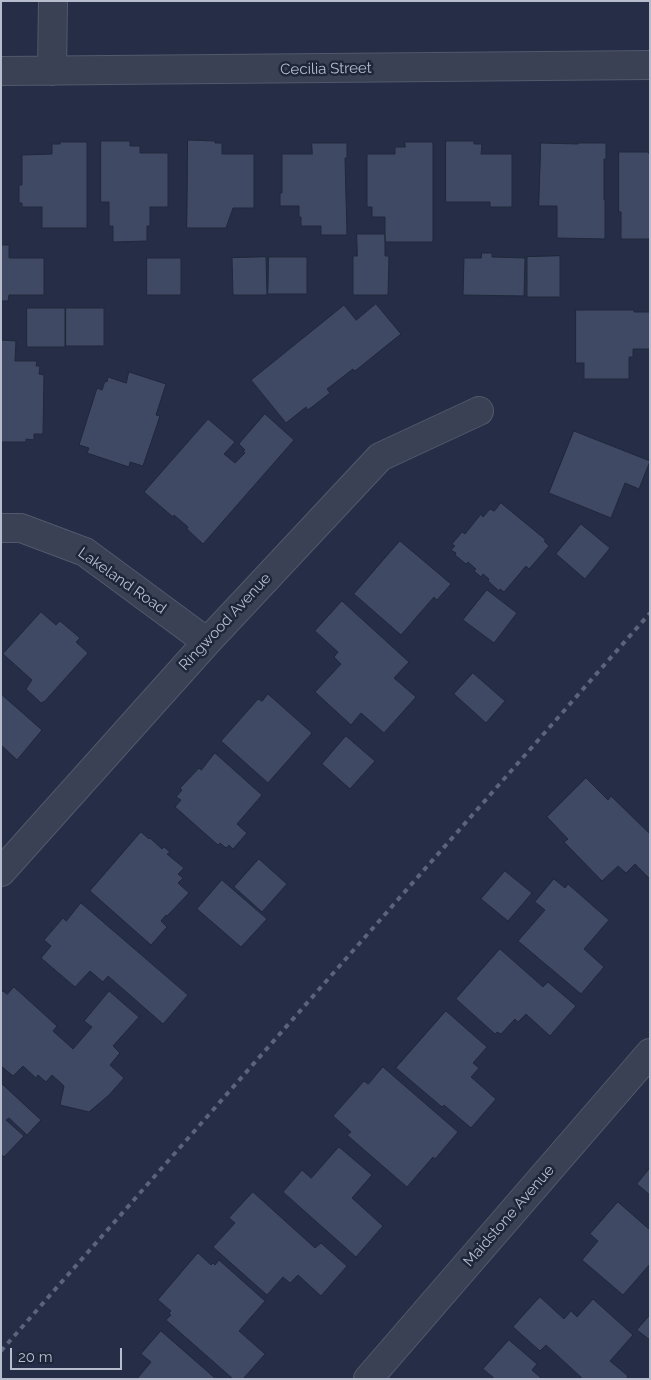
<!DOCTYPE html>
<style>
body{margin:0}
#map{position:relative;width:651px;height:1380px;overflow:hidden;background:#252e46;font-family:Raleway,sans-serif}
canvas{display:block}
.frame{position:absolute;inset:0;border:2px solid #b8bdce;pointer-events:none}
.scale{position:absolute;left:10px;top:1348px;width:112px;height:22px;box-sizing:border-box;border:2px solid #b8bdce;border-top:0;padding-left:6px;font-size:15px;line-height:18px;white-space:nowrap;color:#b8bdce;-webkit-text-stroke:4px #1e263a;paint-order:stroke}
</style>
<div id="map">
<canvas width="651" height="1380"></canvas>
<div class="frame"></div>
<div class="scale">20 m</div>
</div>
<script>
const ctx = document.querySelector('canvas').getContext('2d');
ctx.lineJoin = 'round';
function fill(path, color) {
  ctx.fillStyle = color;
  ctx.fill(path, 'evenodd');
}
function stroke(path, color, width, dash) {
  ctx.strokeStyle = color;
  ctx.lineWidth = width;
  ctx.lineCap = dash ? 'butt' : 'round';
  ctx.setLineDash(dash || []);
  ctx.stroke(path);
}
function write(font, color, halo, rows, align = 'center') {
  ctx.font = font + ' Raleway,sans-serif';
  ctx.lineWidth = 5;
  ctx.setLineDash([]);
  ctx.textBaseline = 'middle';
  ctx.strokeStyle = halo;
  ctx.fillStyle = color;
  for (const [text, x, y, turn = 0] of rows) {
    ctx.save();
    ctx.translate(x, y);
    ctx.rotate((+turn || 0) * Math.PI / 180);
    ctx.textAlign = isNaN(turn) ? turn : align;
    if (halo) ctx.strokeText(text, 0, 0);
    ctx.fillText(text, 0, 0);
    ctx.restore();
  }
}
const building = new Path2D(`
 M188,140l27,1v2h7v11h32v54h-21l-7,20h-39z
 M101,141h29v5h10v7h28v54h-18v19h-3v15l-34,1v-16h-4v-24h-8z
 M446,141h28v3h8l-1,10h31v53h-22v-5h-44z
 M60,142h27v86h-45v-21h-20v-4h-3v-18h3v-30l30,-1v-10h8z
 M405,142h28v100h-48v-25h-13v-10h-5v-53h28v-7h10z
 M312,143h35v15h-2l2,77h-26v-9h-20v-9h-2v-11h-19v-13h2v-39h30z
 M541,143l37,1v-1h28v16h-2v41h1v39l-48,-1v-32h-18z
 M619,152h29v1h2v86h-29v-27h-2z
 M357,234h28v22h4l-1,39h-35v-39h4z
 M1,245h8v13h35v37h-35l-1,6h-7z
 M482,253h10v4l33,1 -1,38 -61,-1 1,-37h17z
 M560,256v41h-33v-40z
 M266,257l1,38h-34l-1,-37z
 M269,257h38v37h-39z
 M147,258h34v37h-34z
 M376,304l25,30 -46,37 -2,-2 -26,20 3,4 -22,17 -2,-3 -20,16 -35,-43 93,-75 12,15z
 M27,308h38v39h-38z
 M66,308h38v38h-38z
 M576,310h58v2h16v37h-17v8h-4v22h-45v-16h-8z
 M1,340l15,1 -1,20h22l-1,5h4l-1,8 5,1 -1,59h-9v6l-8,-1v3h-25z
 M129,372l37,12 -10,31 4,1 -17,50 -13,-4 -1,5 -42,-14 2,-5 -10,-3 18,-57 5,2 3,-9 2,1 1,-5 18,6z
 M265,414l29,26 -91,104 -16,-15 1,-2 -14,-12 -1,2 -29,-25 64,-73 27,23 -11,12 11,9 10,-10 -2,-2 2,-1 -6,-6z
 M574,431l76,30 -11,28 -14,-6 -14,35 -62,-25z
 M501,503l45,37 -2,1 5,5 -20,23 -3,-3 -22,26 -4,-3 -1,2 -11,-10 1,-2 -6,-5 -2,3 -7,-6 2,-2 -8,-7 -2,2 -11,-9 1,-2 -5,-3 4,-4 -3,-2 10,-12 3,2 16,-20 2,3 7,-8 4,2z
 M581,524l29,24 -25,31 -29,-25z
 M400,541l51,43 -14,16 -3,-3 -33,38 -47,-41z
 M487,590l30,23 -23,30 -31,-23z
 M342,601l67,61 -15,16 22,19 -32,36 -23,-20 -10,12 -36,-33 26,-28 -7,-7 4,-5 -23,-21z
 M41,612l15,13 4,-4 20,17 -4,4 12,11 -43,48 -4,2 -15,-14 6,-9 -29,-26z
 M473,673l32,28 -19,22 -32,-29z
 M1,694l41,36 -25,30 -16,-15z
 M268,694l44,39 -44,50 -47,-42 37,-42 4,2z
 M346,736l29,25 -25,28 -28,-25z
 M215,753l47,42 -25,29 10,9 -14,16 -4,-4 -3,3 -6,-5 -2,2 -43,-38 6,-7 -5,-3 6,-7 -2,-2 19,-20 2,2z
 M586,778l22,22 3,-4 39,38v45l-15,-15 -9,9 -8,-7 -16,15 -38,-39 4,-3 -21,-22z
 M141,832l8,7 1,-1 12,11 2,-2 6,5 -3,2 17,14 -6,6 5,4 -5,5 11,10 -22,23 -1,-1 -5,6 6,6 -16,18 -61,-54z
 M259,859l28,25 -25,28 -28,-25z
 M505,871l27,22 -24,28 -27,-22z
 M554,879l11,9 3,-4 41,36 -25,29 20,18 -23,27 -63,-53 27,-31 -10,-8z
 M222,880l45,39 -26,28 -44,-38z
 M81,903l107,92 -25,29 -55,-48 -5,6 -13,-11 -15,16 -34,-29 10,-12 -7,-6 19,-22 3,3z
 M500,949l43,38 5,-5 28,24 -26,30 -24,-22 -8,8 -3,-3 -14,15 -4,-2 -2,2 -39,-35z
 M14,987l43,39 -4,5 20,18 19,-22 -8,-6 25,-30 30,26 -26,29 7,7 -10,12 14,13 -15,17 -20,17 -29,-7 4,-19 -12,-11 -6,7 -8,-7 -2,3 -13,-12 -10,10 -12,-10v-73l2,-2 4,3z
 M446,1011l41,36 -14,16 6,5 -8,9 25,22 -25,29 -27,-23 -2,2 -46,-39z
 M383,1067l75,65 -23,27 -2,-2 -26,30 -60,-52 4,-3 -18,-16 31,-35 4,3z
 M1,1083l40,37 -14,15 -18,-17 -3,2 18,16 -20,21 -3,-3z
 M339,1147l33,28 -20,23 31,28 -27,31 -73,-65 19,-22 9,8z
 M650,1168v27l-13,-11z
 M253,1192l62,56 6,-5 26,23 -26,30 -23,-21 -8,8 -7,-6 -16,18 -54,-48 22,-24 -6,-5z
 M618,1202l32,28v34l-27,31 -41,-35 16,-19 -8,-7z
 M198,1253l13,12 2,-2 2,2 4,-5 46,41 -26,30 26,23 -22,25h-10l-67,-59 5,-5 -2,-2 2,-2 -13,-11z
 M540,1297l24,22 7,-8 6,6 16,-18 40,36 -23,26 18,15 -2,3h-43l-37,-34 -6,6 -27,-24z
 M650,1315v25l-13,-10z
 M161,1331l55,48h-79l14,-17 -10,-8z
 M509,1340l28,24 -5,6 10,9h-47l-12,-10z`);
const street = new Path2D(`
 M1,71l649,-6
 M52,71l1,-70
 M1,528h20l64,24 122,90
 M1,872l206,-230 173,-185 99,-46
 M368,1379l282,-326`);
const rail = new Path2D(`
 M1,1351l649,-738`);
const streetNames = [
 ["Cecilia Street",326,69,-1],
 ["Lakeland Road",122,581,35],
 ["Ringwood Avenue",225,622,-47],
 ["Maidstone Avenue",509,1216,-49]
];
fill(building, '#3f4963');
stroke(building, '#20283c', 1);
stroke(street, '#52596c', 30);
stroke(street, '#3a4155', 28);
stroke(rail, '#5c647c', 4, [5, 5]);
write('15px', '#b8bdce', '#1e263a', streetNames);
</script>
